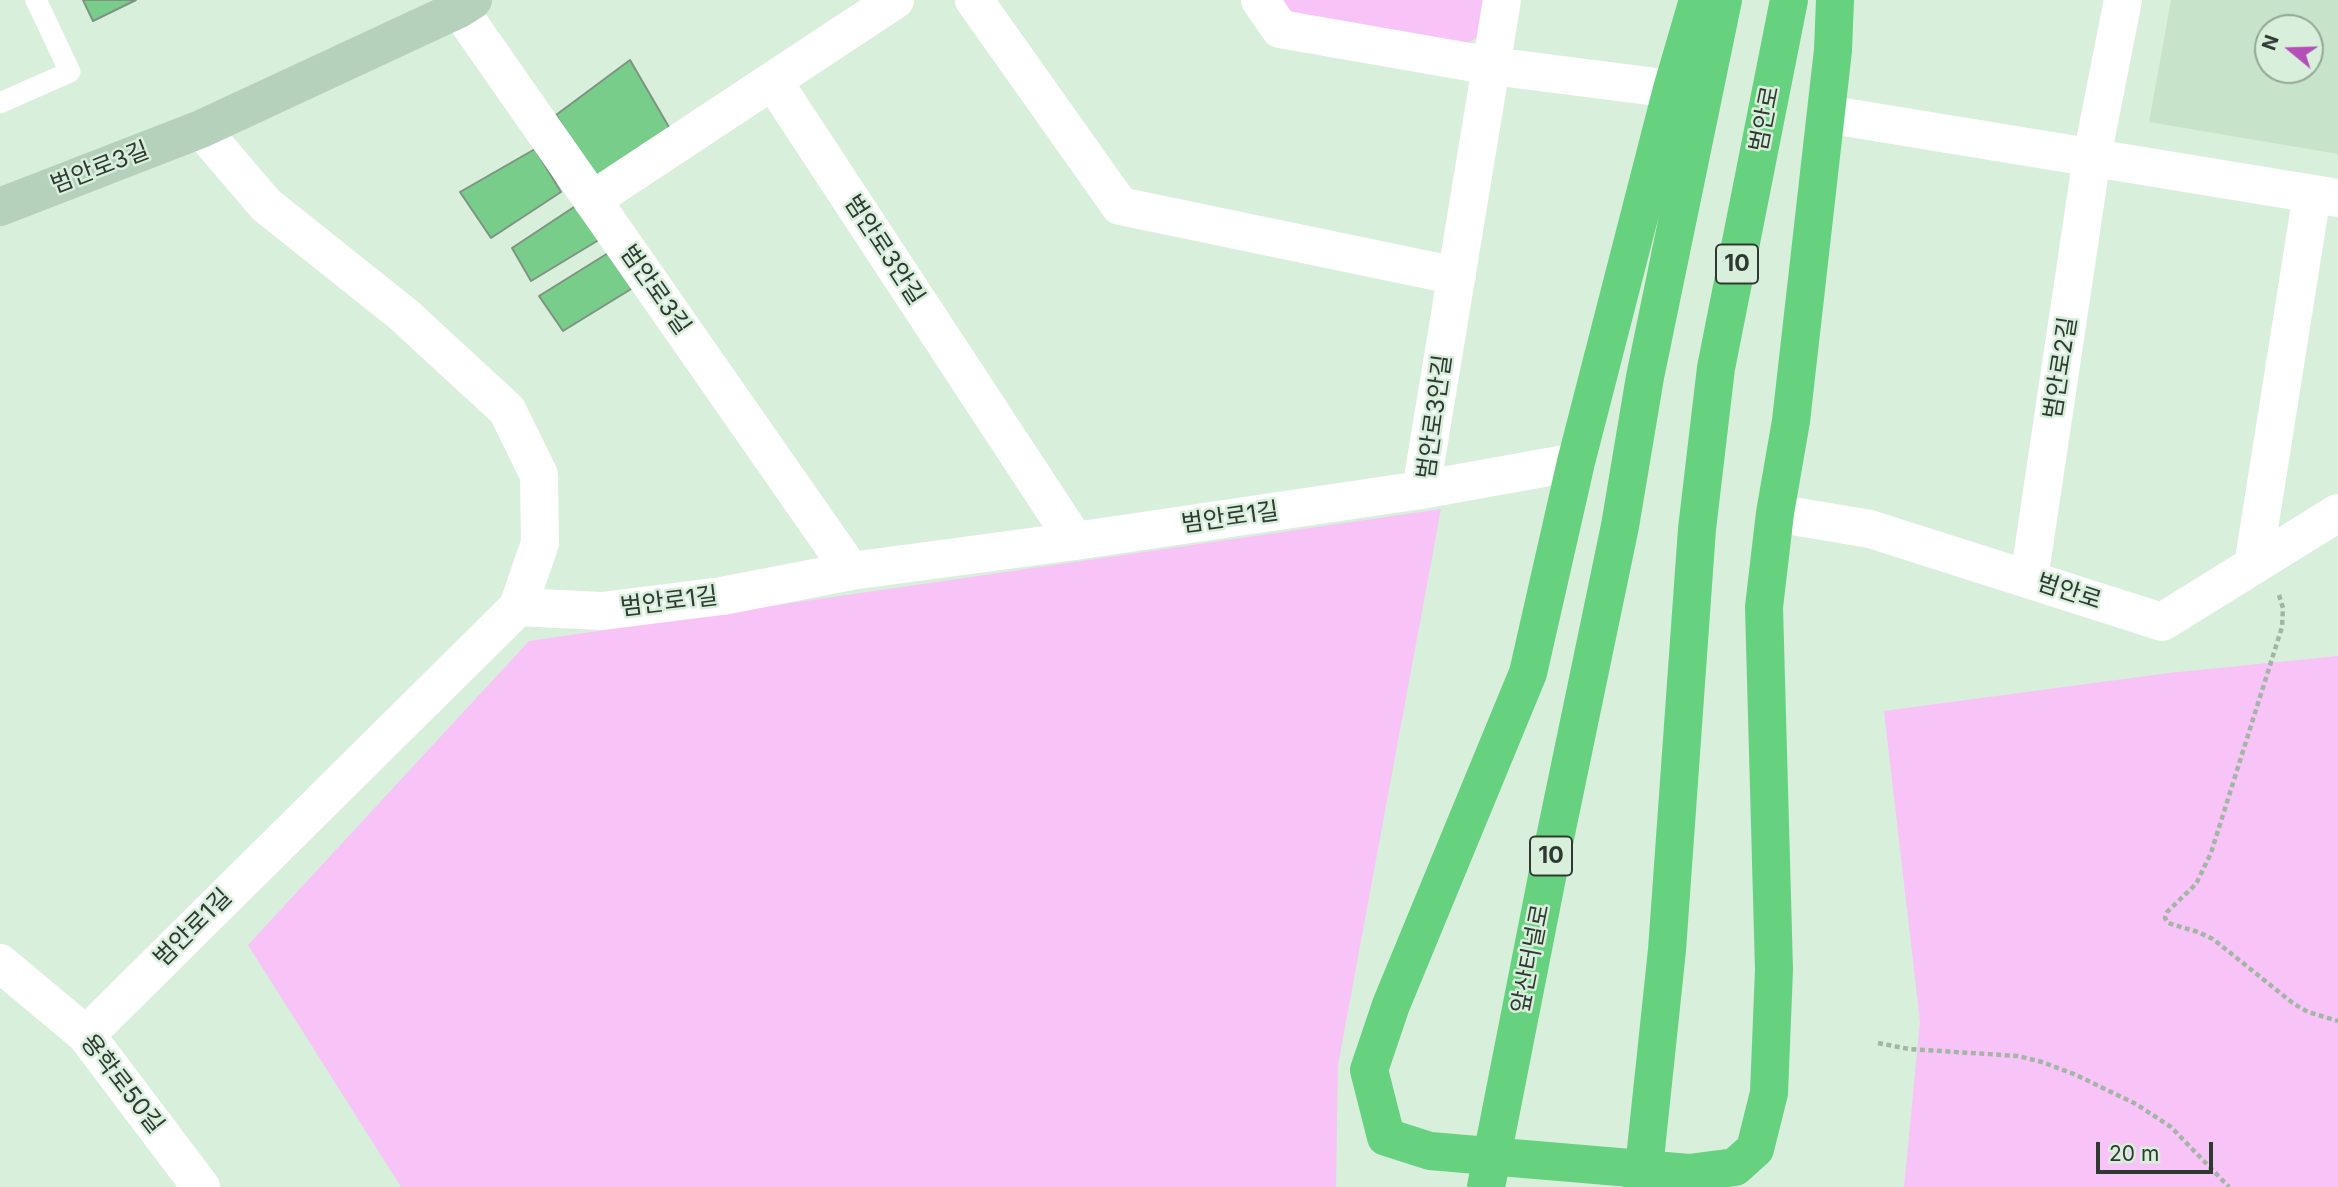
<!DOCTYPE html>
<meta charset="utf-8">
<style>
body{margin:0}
#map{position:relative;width:2338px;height:1187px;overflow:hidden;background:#d8efdb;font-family:Inter,sans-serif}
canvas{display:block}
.north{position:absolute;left:2254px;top:14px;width:70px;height:70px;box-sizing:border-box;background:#d8efdb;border:2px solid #94a697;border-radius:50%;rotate:289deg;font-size:19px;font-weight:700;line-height:28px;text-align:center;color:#2f3831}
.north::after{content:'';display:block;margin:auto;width:24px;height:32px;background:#b34fb6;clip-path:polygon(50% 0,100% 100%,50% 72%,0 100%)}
.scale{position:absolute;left:2096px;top:1142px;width:117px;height:32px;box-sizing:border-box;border:4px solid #2f3831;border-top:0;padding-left:9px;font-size:21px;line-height:24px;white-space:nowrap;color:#2f3831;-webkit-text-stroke:5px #d8efdb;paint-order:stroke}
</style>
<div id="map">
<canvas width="2338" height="1187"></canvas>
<div class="north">N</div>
<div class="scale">20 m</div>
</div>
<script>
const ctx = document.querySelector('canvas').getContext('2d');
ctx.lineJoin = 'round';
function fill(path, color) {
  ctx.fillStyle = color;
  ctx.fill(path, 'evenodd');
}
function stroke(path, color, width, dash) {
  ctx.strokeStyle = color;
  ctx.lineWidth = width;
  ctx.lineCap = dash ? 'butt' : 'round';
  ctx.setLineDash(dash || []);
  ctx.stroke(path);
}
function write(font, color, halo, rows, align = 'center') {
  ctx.font = font + ' Inter,"Noto Sans KR",sans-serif';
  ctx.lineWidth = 5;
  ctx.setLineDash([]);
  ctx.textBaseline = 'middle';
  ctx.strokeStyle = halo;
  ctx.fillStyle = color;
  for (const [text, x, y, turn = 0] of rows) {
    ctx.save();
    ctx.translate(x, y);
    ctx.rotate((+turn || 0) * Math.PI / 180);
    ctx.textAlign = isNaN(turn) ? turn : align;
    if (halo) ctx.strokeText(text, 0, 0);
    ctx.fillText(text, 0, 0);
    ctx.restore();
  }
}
const built = new Path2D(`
 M2171,0h167v154l-189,-32zM2268,28h42v42h-42z`);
const green = new Path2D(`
 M1278,0h207l-6,37 -16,8 -176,-31z
 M1441,509l-103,556 -2,122h-935l-153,-242 281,-304z
 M2338,656v531h-434l16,-165 -36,-311 285,-38z`);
const building = new Path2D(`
 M83,0h53l-43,21z
 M630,60l43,74 -75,50 -42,-69z
 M535,149l26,43 -70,46 -31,-46z
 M580,203l22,35 -71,43 -19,-33z
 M613,250l23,36 -73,45 -24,-35z`);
const path = new Path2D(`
 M2279,595l4,13 -1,19 -71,226 -15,31 -29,28 -2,6 3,5 30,9 15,7 81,65 14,8 30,9
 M1878,1043l31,6 109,7 24,6 32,12 62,30 35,23 58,60`);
const lane = new Path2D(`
 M0,103l70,-31 -34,-72`);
const street = new Path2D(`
 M974,0l146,206 337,70
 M1260,0l20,29 212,37 180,23
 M1502,0l-81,490 155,-28
 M459,9l392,562
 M773,81l302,460
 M1826,114l512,84
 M201,129l65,76 138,110 103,95 32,65 1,68 -22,64
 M592,200l303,-200
 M1775,513l95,16 292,93 176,-109
 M2253,566l59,-372
 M2029,579l63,-422 31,-157
 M0,963l86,72 115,152
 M86,1035l432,-428 84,4 120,-15 129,-25 224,-30 346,-51`);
const secondary = new Path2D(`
 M0,207l201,-78 258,-120 14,-9`);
const highway = new Path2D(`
 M1698,0l-26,89 -96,373 -48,211 -137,332 -22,65 17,67 44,14 259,22 46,-6 20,-18 14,-56 5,-123 -10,-363 11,-94 16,-92 42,-371 2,-50
 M1486,1187l64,-325 70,-336 25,-149 78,-377
 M1642,1187l25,-237 30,-421 19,-161 73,-368`);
const shields = [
 [1737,264,42],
 [1551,856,42]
];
const shieldNames = [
 ["10",1737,264],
 ["10",1551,856]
];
const streetNames = [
 ["범안로",1765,119,-79],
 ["범안로3길",100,168,-21],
 ["범안로3안길",884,250,57],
 ["범안로3길",655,290,55],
 ["범안로2길",2061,368,-81],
 ["범안로3안길",1435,417,-82],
 ["범안로1길",1230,518,-8],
 ["범안로",2069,592,18],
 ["범안로1길",669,602,-7],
 ["범안로1길",193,928,-45],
 ["앞산터널로",1531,959,-79],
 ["용학로50길",122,1084,52]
];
fill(built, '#c7e4cb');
fill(green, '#f8c4f8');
fill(building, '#79cd8a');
stroke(building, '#7e9381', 2);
stroke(path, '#a3b5a5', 4.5, [5, 3.5]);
stroke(lane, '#fff', 21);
stroke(street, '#fff', 38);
stroke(secondary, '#b5d1bc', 38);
stroke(highway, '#66d17f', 38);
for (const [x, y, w] of shields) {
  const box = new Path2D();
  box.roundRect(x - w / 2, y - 19.5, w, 39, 5);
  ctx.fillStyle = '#d8efdb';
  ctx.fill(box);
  stroke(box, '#2f3831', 2);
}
write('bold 23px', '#2f3831', null, shieldNames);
write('24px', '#2f3831', '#d8efdb', streetNames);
</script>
